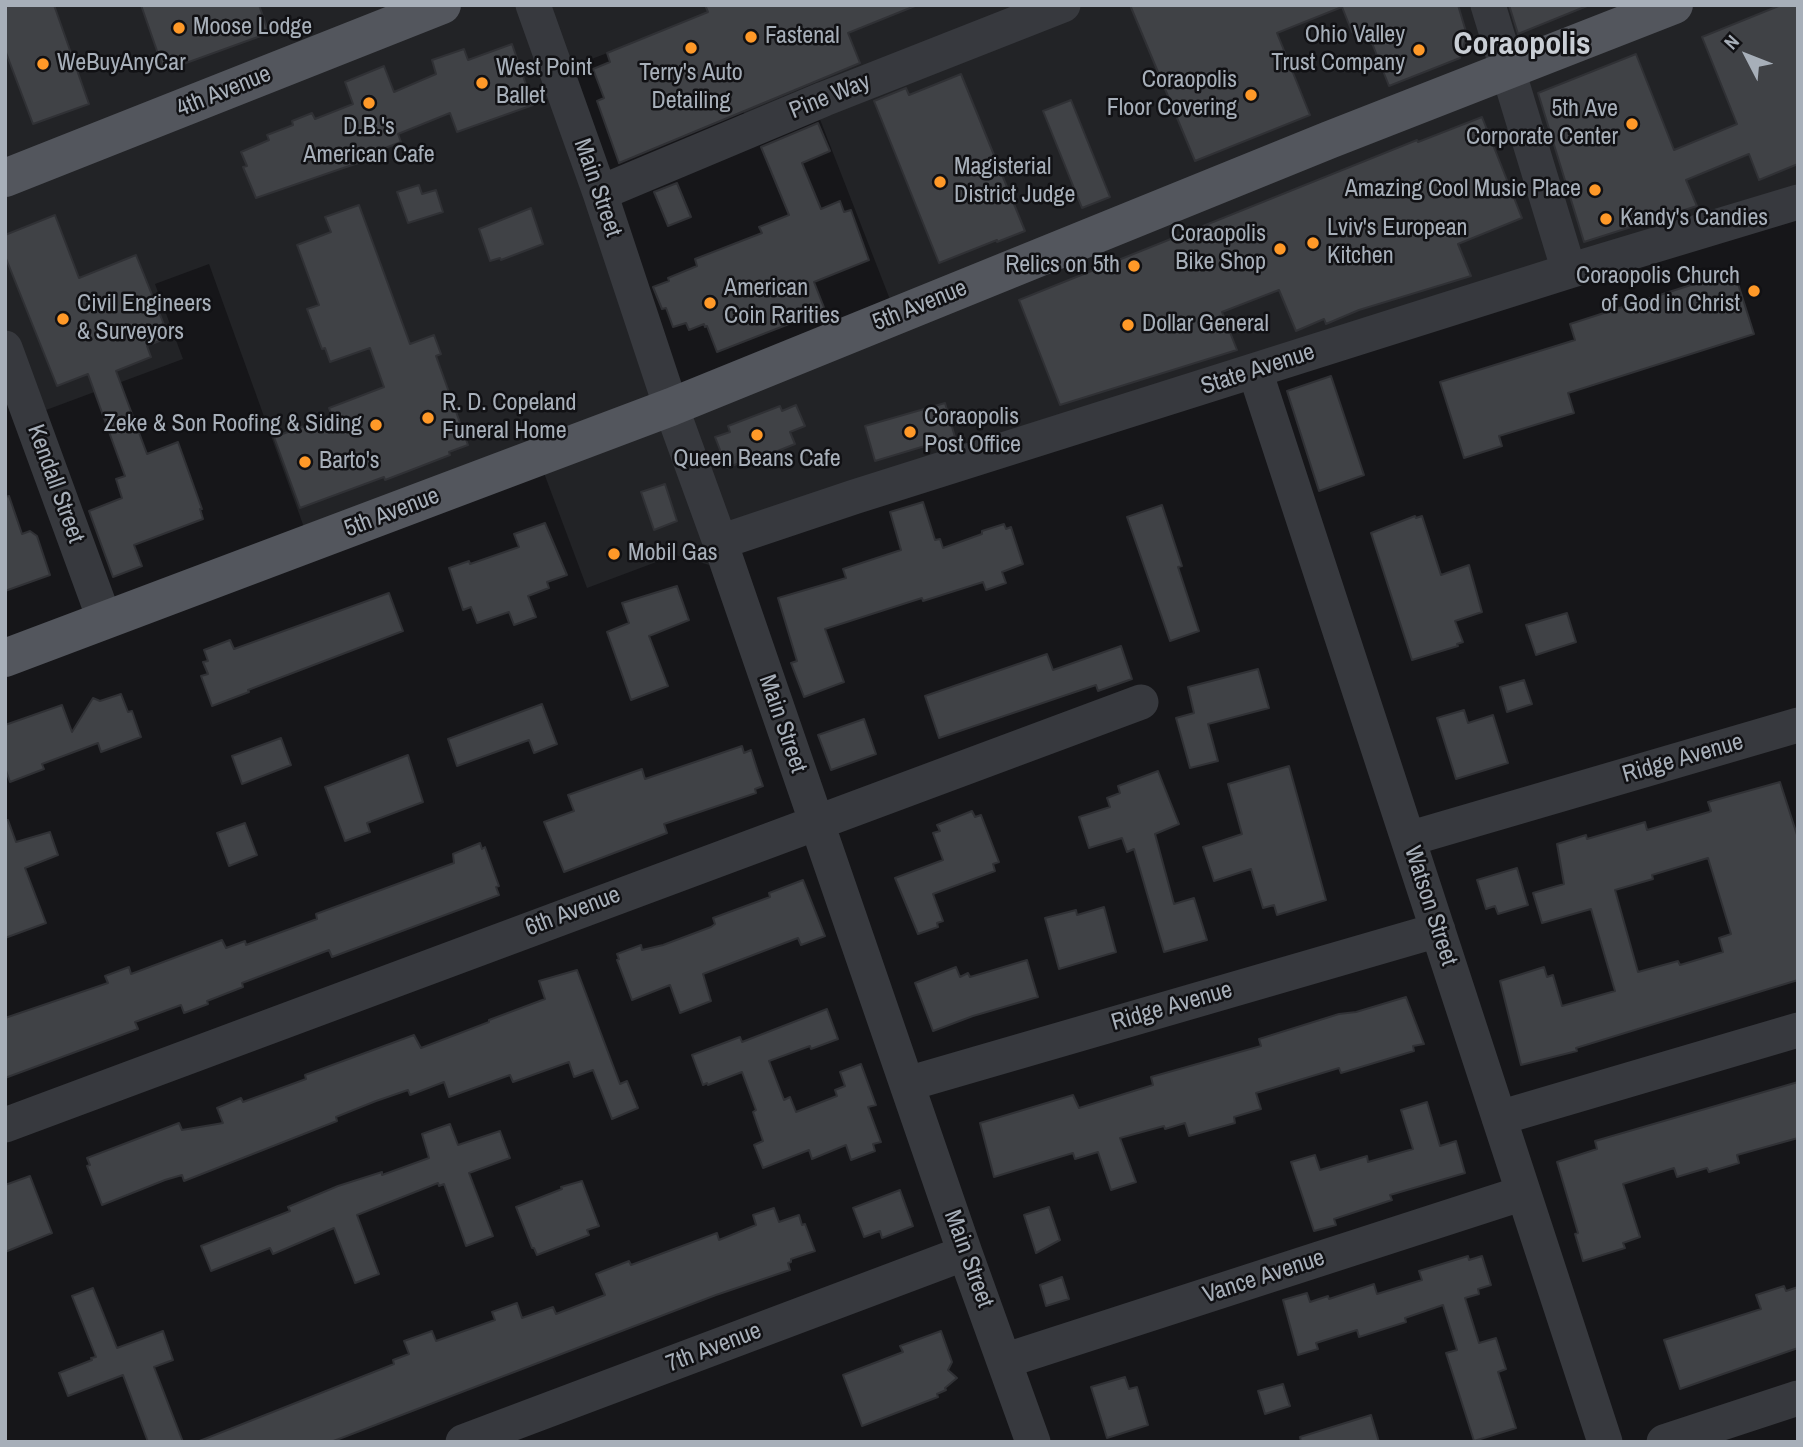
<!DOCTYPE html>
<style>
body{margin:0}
#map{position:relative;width:1803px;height:1447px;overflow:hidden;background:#161619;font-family:"Archivo Narrow",sans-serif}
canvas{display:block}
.frame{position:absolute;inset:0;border:7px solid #a7afb9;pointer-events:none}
.north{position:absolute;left:1712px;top:21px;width:70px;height:70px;-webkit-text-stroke:5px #111114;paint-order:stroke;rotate:312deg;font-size:19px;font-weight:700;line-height:28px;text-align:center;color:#a7afb9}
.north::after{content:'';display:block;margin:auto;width:24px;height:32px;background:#a7afb9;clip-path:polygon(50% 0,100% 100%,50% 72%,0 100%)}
</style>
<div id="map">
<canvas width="1803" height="1447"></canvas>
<div class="frame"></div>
<div class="north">N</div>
</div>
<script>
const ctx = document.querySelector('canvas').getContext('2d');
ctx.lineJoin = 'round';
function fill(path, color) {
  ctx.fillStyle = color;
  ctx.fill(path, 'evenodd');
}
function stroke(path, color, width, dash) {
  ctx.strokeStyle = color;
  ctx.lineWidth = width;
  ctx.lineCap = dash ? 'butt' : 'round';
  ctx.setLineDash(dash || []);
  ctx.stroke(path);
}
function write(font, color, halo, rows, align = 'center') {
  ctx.font = font + ' "Archivo Narrow",sans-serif';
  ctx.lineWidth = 5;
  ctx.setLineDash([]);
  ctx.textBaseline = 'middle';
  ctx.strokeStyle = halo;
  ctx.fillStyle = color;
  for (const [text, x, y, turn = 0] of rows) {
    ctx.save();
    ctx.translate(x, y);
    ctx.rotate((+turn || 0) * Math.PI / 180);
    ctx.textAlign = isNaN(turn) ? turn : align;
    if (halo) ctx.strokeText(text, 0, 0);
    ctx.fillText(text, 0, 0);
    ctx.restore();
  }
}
const built = new Path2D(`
 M5,5h1793v197l-1077,340 9,29 -55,-16 -88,33 -49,-131 -228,87 -101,-280 -54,20 28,75 -153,57 -25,-68zM650,37l74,29 27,64 63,-26 82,211 -225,92 -114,-335z`);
const building = new Path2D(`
 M5,5h49l35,99 -56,20 -28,-74z
 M141,5h118l10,28 -105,38z
 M705,5h210v1l-67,27 12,30 -241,100 -22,-62 7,-3 -11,-29 17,-7 -3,-9 101,-41z
 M1130,5h328l9,30 -7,23 -71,28 -17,-43 -20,-11 -10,-25 -65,26 33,82 -115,46z
 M1509,5h78v1l-69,28z
 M1781,5h17v159l-39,16 -10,-26 -63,26 11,26 -113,36 -46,-149 98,-39 38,96 63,-26 -35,-87z
 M512,44l21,61 -76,27 -7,-19 -52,21 3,8 -29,11 -15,8 1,2 -102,35 -13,-31 4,-1 -6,-14 28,-12 -2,-5 26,-10 -1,-4 20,-8 3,6 38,-15 -8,-22 39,-16 10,26 42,-18 -4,-14 32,-11 4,11z
 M961,74l64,157 -28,11v-2l-58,23 -65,-162 32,-13 3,7z
 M1071,100l39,97 -28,11 -39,-97z
 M1482,117l40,101 -64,26 13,32 -112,34 -33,14 -2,-5 -28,12 -17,-41 -57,22 15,38 -177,55 -41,-105 398,-160 1,2z
 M818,123l12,28 -28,12 19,46 19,-8 4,11 7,-2 18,50 -55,22 11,28 -108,42 -10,-26 -2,1 -1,-3 -15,6 -3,-7 -13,4 -7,-19 -4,1 -9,-22 16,-6 -1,-3 29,-12 -2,-7 67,-26 -3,-6 30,-12 -28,-68z
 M677,183l14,34 -23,9 -14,-34z
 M419,185l3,9 14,-4 7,22 -35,11 -11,-31z
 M359,205l51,139 24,-9 7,19 -5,2 32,89 -19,7 1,3 -44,17 -21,8 -1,-3 -84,31 -26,-71 58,-21 -3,-8 55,-21 -14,-39 -40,14 -5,-14 -3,1 -15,-40 12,-4 -22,-60 34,-13 -6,-15z
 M531,208l12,36 -42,16 -1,-2 -10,3 -11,-32z
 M55,215l24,63 57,-23 33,82 -22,9 4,11 -35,14 31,83 31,-12 24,67h-2l3,10 -69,26 8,21 -29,11 -24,-66 33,-13 -6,-19 9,-3 -37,-102 -31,12 -52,-130v-21z
 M1734,271l20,63 -186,59 6,20 -75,23 3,10 -38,12 -24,-76 135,-42 -5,-16z
 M1331,376l33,99 -45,16 -32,-100z
 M945,403l10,34 -80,24 -10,-35z
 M796,405l9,21 -15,6 5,12 -52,21 -1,-3 -15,6 -12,-31 15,-5 -2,-6 52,-20 2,5z
 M665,484l12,37 -23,9 -13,-38z
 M9,496l13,38 8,-3 7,5 13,39 -45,16v-94z
 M923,502l12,38 5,-1 3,9 39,-14v-3l22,-7 2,5 5,-2 12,37 -21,8 4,11 -20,7 -3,-8 -60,19 -1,-3 -97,31 19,53 -40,15 -13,-34 6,-2 -19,-63 68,-20 -3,-9 58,-19 -11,-38z
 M1162,505l20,61 -4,1 21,64 -29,10 -43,-124z
 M1415,516l1,2 6,-2 19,59 28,-10 13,47 -27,9 8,21 -6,2 1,2 -46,14 -41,-127z
 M545,523l22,52 -20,7 2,6 -21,8 8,21 -22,8 -5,-13 -32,11 -6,-16 -8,3 -14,-42 20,-7 1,3 49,-17 -5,-13z
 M677,586l12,34 -40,16 19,50 -37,14 -24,-68 22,-9 -7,-20z
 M389,593l14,38 -155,59 1,2 -37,14 -11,-30 7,-2 -5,-12 5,-1 -4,-11 26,-10 4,9z
 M1567,613l9,29 -40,13 -10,-30z
 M1121,646l11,33 -34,12 -2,-6 -157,53 -14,-42 122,-42 6,16z
 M1258,669l11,39 -61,16 10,37 -28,7 -14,-50 18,-5 -6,-26z
 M1524,680l8,24 -25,8 -7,-25z
 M121,694l7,18 4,-1 9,26 -40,15 -3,-9 -56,21 2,5 -34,13 -5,-14v-43l57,-20 10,27 21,-34 7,3z
 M542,704l15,40 -23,9 -5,-13 -72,26 -9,-27z
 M1464,710l4,13 25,-8 15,48 -52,16 -19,-61z
 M864,719l12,35 -45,16 -13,-35z
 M281,738l10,27 -49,19 -10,-28z
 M742,746l2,7 7,-3 7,22 5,14 -8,3 1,4 -92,31 3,9 -103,39 -20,-50 30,-11 -6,-16 74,-26 3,10z
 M408,755l15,47 -56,21 3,9 -25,9 -20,-54z
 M1289,766l37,134 -49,15 -3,-10 -11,3 -12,-39 -37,12 -11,-34 39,-13 -14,-50z
 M1158,771l21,53 -24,10 19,70 20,-6 13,42 -43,12 -30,-103 -7,3 -5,-14 -33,10 -10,-31 31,-10 -3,-9 13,-5 -2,-7z
 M1780,782l18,56v142l-222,68 1,3 -56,14 -21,-84 44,-14 3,10 6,-2 9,31 53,-15 -24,-82 -49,14 -9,-30 31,-9 -7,-40 29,-9 1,4 58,-17 2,8 62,-18 2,-1 -3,-9zM1708,858l23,76 -12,4 4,14 -43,13 -2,-4 -40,11 -23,-82 38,-11 -1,-4z
 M972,811l3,6 6,-2 18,47 -6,2 2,7 -62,23 10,27 -6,2 1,4 -20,7 -23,-56 48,-18 -10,-27 7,-2 -3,-6z
 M5,820h3l8,22 34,-10 8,23 -33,13 21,55 -41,15z
 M245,823l12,32 -28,11 -12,-33z
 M480,843l2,6 3,-2 14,39 -3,1 3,8 -167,62 -3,-7 -87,33 1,4 -36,14 1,3 -24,9 -3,-8 -46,17 3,7 -133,49v-60l103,-35 -3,-7 24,-9 2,7 91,-34 4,8 19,-7 1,4 71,-26 -1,-5 138,-51 -1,-9z
 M1517,868l11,37 -30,9 -3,-8 -9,3 -9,-29z
 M803,880l22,56 -24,9 -3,-7 -95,36 8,27 -31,12 -10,-28 -38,15 -15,-40 2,-1 -2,-5 24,-9 1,5 21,-5 48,-18 4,-3 -2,-6 57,-21 -1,-4z
 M1104,907l12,45 -57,17 -14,-51 31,-8 1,5z
 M1027,960l11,37 -65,19 -40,15 -18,-48 41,-16 4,10 8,-4 2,4z
 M577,970l43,114 7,-3 11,27 -26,11 -19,-49 -19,7 -5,-15 -56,20 -3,-7 -61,22 -5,-15 -34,13 -2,-5 -32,11 -40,16 1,4 -153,60 -2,-6 -17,5 -63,25 -15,-39 3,-1 -3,-7 92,-35 3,7 41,-7 -6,-15 24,-10 2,4 63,-23 -1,-4 109,-40 7,13 68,-26v-2l56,-21 -6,-18z
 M1406,997l18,47 -11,2 1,5 -73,22 -2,-5 -83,25 5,16 -27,8 1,6 -46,13 -4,-13 -20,6 -1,-3 -44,12 16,44 -25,8 -13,-38 -23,7 -2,-6 -79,24 -14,-54 93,-28 6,13 74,-23 -2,-8 110,-31 -2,-7 80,-25 17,-2z
 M827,1009l11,30 -27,10 -1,-3 -41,15 15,39 6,-3 6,15 41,-16 -2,-6 10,-4 -5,-14 21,-8 15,41 -8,2 13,35 -8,2 2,7 -24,9 -5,-15 -34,14 -3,-9 -46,18 -9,-23 9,-4 -10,-29 3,-2 -14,-38 -34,13 -1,-2 -4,2 -11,-30 48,-18 2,5z
 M1798,1082v56l-61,17 2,8 -30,9 -2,-4 -30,9 -3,-9 -51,16 17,53 -17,6 2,5 -42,13 -8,-27 3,-1 -21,-71 40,-13 -2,-8z
 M1427,1102l13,44 16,-5 9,32 -75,22 2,5 -58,19 2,6 -22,6 -23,-69 24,-7 5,15 47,-14 1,6 45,-13 -12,-39z
 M450,1124l8,21 42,-14 10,27 -41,15 24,63 -27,10 -22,-62 -5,2 -1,-3 -81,32 22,59 -24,9 -21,-55 -61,26 -3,-6 -59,23 -10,-25 89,-35 -2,-4 50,-21 44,-14v3l47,-17 -7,-24z
 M30,1176l22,57 -47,19v-67z
 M582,1181l17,45 -12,4 2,5 -52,20 -3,-7h-2l-16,-41 46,-18 -1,-2z
 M900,1190l13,36 -31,12 -2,-7 -16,6 -11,-29z
 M1049,1207l11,33 -24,13 -12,-38z
 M774,1208l5,14 20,-7 3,10 3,-1 10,27 -24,8v3l-3,1 2,7 -74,25 -385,147h-134l197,-78 -1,-4 16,-6 -5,-13 28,-10 4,10 59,-21 -3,-8 25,-9 5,15 31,-11 3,7 49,-19 -9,-21 33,-13 2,4 86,-32 2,7 37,-15 -3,-10z
 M1468,1256l1,4 13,-4 9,29 -13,4 1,5 -14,4 14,45 17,-5 10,31 -8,3 18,56 -42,13 -28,-88 11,-3 -14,-45 -38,13 1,4 -47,15 -2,-7 -41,13 2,6 -20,6 -15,-55 24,-7 3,9 18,-6 1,3 45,-15 3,10 45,-14 -3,-9z
 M1062,1277l7,22 -23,7 -6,-21z
 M1784,1286l2,5 12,-4v61l-118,41 -16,-49 97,-31 -5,-14z
 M93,1288l24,60 46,-17 10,29 -19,7 29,75h-35l-25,-67 -55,21 -9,-23 33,-13 -1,-2 5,-1 -24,-61z
 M941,1331l11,31 -4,8 9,8 -12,10 1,2 -9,4 1,3 -76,29 -19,-51 60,-23 -3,-6z
 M1125,1377l4,12 8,-2 11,38 -41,13 -16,-51z
 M1283,1384l7,22 -25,8 -7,-23z
 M1371,1415l8,27h-78l-1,-5z`);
const minor = new Path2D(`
 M533,5l67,188 71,214 49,135 245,711 68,189
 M1488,5l81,266
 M600,193l224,-94 239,-94
 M5,348l100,273
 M1255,371l350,1071
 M720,542l134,-45 715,-226 229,-69
 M1408,839l390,-114
 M907,1084l531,-154
 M1499,1118l299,-88
 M5,1125l1136,-423
 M1004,1361l519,-168
 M463,1442l502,-189
 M1664,1442l134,-44`);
const major = new Path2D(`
 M5,178l437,-173
 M5,658l666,-251 658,-267 345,-135`);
const markers = [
 [179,28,7,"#ff9928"],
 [751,37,7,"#ff9928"],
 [691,48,7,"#ff9928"],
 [1419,50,7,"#ff9928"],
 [43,64,7,"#ff9928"],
 [482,83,7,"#ff9928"],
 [1251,95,7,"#ff9928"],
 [369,103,7,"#ff9928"],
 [1632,124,7,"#ff9928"],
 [940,182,7,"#ff9928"],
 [1595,190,7,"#ff9928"],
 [1606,219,7,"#ff9928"],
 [1313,243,7,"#ff9928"],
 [1280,249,7,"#ff9928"],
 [1134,266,7,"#ff9928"],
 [1754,291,7,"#ff9928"],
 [710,303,7,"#ff9928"],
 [63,319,7,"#ff9928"],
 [1128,325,7,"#ff9928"],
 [428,418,7,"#ff9928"],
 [376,425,7,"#ff9928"],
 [910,432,7,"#ff9928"],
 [757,435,7,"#ff9928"],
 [305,462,7,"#ff9928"],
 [614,554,7,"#ff9928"]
];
const poiNames = [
 ["Moose Lodge",193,28],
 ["Ohio Valley",1405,36,"right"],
 ["Trust Company",1405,64,"right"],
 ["Fastenal",765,37],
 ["WeBuyAnyCar",57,64],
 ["West Point",496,69],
 ["Ballet",496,97],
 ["Terry's Auto",691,74,"center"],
 ["Detailing",691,102,"center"],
 ["Coraopolis",1237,81,"right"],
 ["Floor Covering",1237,109,"right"],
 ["5th Ave",1618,110,"right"],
 ["Corporate Center",1618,138,"right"],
 ["D.B.'s",369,128,"center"],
 ["American Cafe",369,156,"center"],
 ["Magisterial",954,168],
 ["District Judge",954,196],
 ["Amazing Cool Music Place",1581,190,"right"],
 ["Kandy's Candies",1620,219],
 ["Lviv's European",1327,229],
 ["Kitchen",1327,257],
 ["Coraopolis",1266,235,"right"],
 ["Bike Shop",1266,263,"right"],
 ["Relics on 5th",1120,266,"right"],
 ["Coraopolis Church",1740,277,"right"],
 ["of God in Christ",1740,305,"right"],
 ["American",724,289],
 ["Coin Rarities",724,317],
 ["Civil Engineers",77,305],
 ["& Surveyors",77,333],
 ["Dollar General",1142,325],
 ["R. D. Copeland",442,404],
 ["Funeral Home",442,432],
 ["Coraopolis",924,418],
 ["Post Office",924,446],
 ["Zeke & Son Roofing & Siding",362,425,"right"],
 ["Queen Beans Cafe",757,460,"center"],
 ["Barto's",319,462],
 ["Mobil Gas",628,554]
];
const streetNames = [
 ["4th Avenue",224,92,-22],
 ["Pine Way",830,97,-22],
 ["Main Street",597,188,71],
 ["5th Avenue",920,306,-22],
 ["State Avenue",1258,370,-18],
 ["Kendall Street",55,484,70],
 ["5th Avenue",392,513,-21],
 ["Main Street",782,724,71],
 ["Ridge Avenue",1683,759,-16],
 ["Watson Street",1430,906,72],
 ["6th Avenue",573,912,-21],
 ["Ridge Avenue",1172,1007,-16],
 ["Main Street",968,1259,70],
 ["Vance Avenue",1264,1277,-18],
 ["7th Avenue",714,1348,-21]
];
const districtNames = [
 ["Coraopolis",1522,45]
];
fill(built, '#222326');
fill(building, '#404246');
stroke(building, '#303135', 2);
stroke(minor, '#37393e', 35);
stroke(major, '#53565d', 38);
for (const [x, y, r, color] of markers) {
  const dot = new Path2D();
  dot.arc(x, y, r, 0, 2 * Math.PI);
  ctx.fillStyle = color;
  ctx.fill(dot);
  stroke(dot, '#111114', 2.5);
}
write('24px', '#a7afb9', '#111114', poiNames, 'left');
write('24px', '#a7afb9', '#111114', streetNames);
write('bold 32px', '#c9ced5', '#111114', districtNames);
</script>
